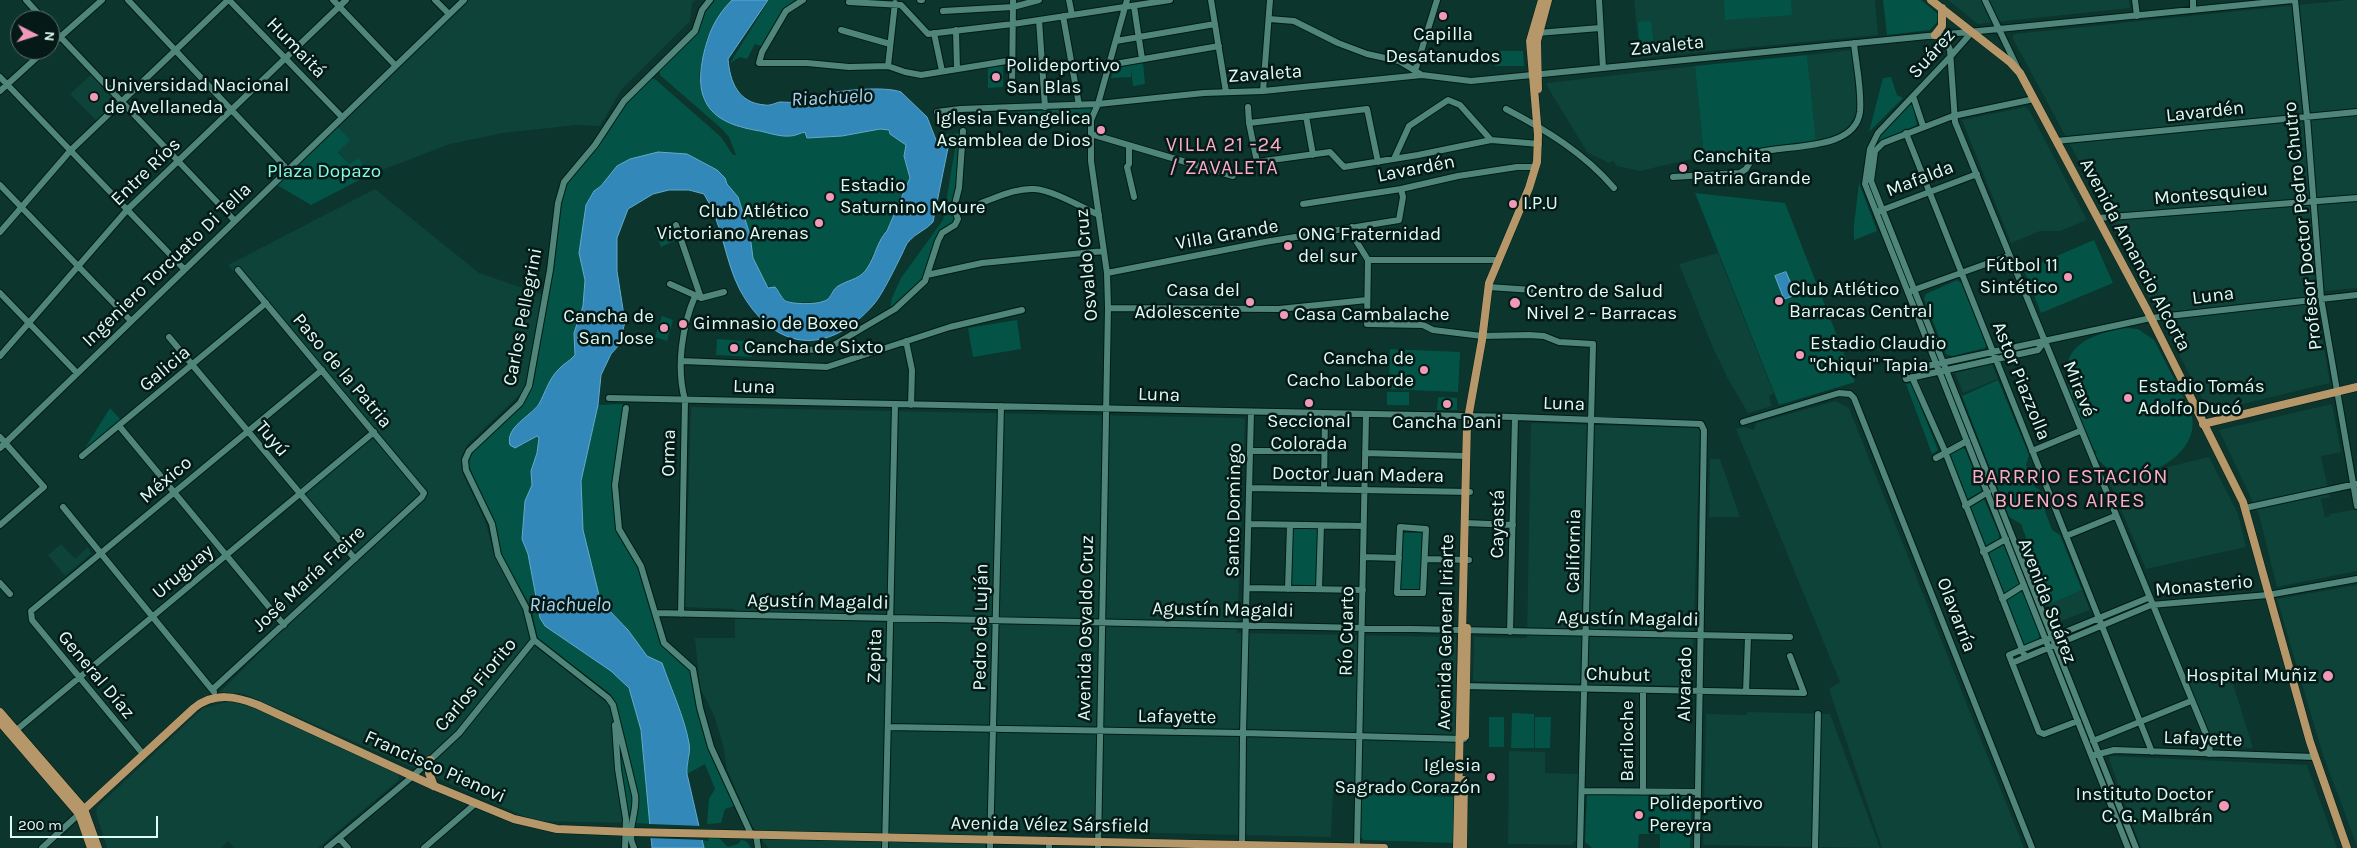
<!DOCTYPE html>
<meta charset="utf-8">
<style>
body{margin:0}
#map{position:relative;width:2357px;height:848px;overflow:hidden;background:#0b352d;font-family:Karla,sans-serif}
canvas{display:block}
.north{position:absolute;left:10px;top:10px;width:50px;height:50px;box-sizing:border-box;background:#051a16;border:1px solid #5d746f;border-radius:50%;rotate:95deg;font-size:14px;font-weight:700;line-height:20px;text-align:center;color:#e0fbf4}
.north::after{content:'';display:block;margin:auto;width:18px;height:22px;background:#f09ab7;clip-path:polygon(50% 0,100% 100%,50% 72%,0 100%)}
.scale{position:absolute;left:10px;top:816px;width:148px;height:22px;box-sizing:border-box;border:2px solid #e0fbf4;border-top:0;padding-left:6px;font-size:15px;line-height:18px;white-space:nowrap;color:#e0fbf4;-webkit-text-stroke:4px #051a16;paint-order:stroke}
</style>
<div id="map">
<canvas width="2357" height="848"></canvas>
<div class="north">N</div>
<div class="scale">200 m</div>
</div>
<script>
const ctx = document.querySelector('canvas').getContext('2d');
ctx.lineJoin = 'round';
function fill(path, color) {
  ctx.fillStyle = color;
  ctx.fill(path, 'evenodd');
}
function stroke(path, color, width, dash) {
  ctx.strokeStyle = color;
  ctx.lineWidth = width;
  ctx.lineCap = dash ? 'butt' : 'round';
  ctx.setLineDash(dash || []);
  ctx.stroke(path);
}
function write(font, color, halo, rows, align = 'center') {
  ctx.font = font + ' Karla,sans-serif';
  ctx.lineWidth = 5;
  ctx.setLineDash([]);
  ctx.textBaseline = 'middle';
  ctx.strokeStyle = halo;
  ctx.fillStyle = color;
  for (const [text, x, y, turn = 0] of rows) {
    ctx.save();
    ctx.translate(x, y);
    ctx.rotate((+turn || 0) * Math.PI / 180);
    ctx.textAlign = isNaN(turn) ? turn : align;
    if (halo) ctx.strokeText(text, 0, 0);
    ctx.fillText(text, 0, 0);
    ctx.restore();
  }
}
const built = new Path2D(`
 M467,0h228l-3,3 -2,18 -69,69 -21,36 -24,-1 -73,8 -53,11 -81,31 -10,-17 -10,6 -11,-13 -3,-28z
 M1634,0h241l3,35 -238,23z
 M1948,0h181l1,8 -152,16z
 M2347,0h10v288l-43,4 16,91 -121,29 -136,-262 -61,-113 2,-3z
 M1852,50l6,62 -13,20 -13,7 -16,2 -9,-86z
 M1695,66l9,90 -64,15 -23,-5 -4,-5 -4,2 -22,-11 -40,-66v-3z
 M93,73l25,26 -21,22 -27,-27z
 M2025,107l4,3 58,110 -27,11h-20l-29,12 -49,-123z
 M375,189l104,84 64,22 -12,89 -64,61 -6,13 2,16 22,46 8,30 36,57 9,34 72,55 25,127 -100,-2 -290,-127 -25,-2 134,-133 -55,-72 78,-56 -149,-166z
 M1718,253l56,141 -5,2 3,10 -24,7 -20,-34 -15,-31 -34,-84z
 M1992,364l6,15 -35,14 -8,-20z
 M1836,401l13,7 175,440h-142l-53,-159 11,-7 -104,-253 8,-2 10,3 2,-7z
 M2332,404l9,48 -20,4 9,41 -9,2 4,18 5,-1v-2l27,-5v62l-80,16 -18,-72 -40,-85z
 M691,407l552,11 2,2 -8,213 219,4v160l-123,-4 -2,44 -345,-8 -1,19h-217l-18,-25 -23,-53 -4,-25 -9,-30 -14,-27 -5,-50h40v-29l-50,-2z
 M1531,423l166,5 3,3 -8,255 -219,-5 1,-44 53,1z
 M2209,457l29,57 8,33 -100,22 -37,-88z
 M1710,459h10l20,58h-31z
 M61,544l14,15 13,-12 3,7 -26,22 -17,-21z
 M2357,585v261l-35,-94 -45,-153z
 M2082,590l8,20 -34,13 -7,-16 -3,-1z
 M2230,674l23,74 -39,-2 -28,-68z
 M227,702l16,1 155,71 1,6 -81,68h-84l-6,-7 -7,7h-114l-11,-35 1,-6 106,-99z
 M1747,712l83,2 50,134 -177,-3 3,-131 41,1z
 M1509,751l36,1v21l33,1 -2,66 -4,5 -64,-1z
 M2111,756l196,9 30,83h-196l-32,-89z`);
const green = new Path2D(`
 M712,0h20l-25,38 -8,36 4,25 8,12 30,17 50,8 14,-4 2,6 34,-2 39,-7 9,1 1,4 16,11 -2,11 6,22 -23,53 -5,4 -2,10 -8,10 -3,12 -12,12 -19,6 -12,16 -33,2 -10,-4 -3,-6 -15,-9 -12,-26 -3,-23 -12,-38 -11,-13 -2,-6 -8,-8 -21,-11 -79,7 -16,20 -7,5 -8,14 -7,48 6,27 -2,26 -9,27 1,22 -18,15 -19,35 -27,28 12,12 15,-10 1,3 -2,15 -6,18 1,14 -7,16 -3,38 6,15 12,64 5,8c23,16 68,39 83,62 17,25 20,104 23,136l-16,-1 3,-19 -24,-104 -5,-7 -71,-54 -7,-32 -32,-57 -30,-85c2,-23 38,-44 53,-61 6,-7 9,-15 12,-24l21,-124 6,-57 5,-16 24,-27 37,-54 23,-24 5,1 66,58 12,18h3l-7,-18 -7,-8 -62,-54 -1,-6 33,-33 12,-25z
 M769,0h27l-13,9 -20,38 -8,-3 -8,15 -7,-2 -10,6z
 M1724,0h67l1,15 -67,5z
 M1883,0h38l17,14 -1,8 -7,8 -43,5z
 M1651,21l3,26 -14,1 -2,-26z
 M1494,51h29l1,15h-29z
 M1807,55l9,86 -106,16 -6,-1 -9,-90z
 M1143,62l2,22 -12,2 -2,-17v8l-20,1 4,-12z
 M1003,66v21l-15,1v-21z
 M1891,77l6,18 6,3 -34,34 14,-54z
 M1910,104l3,2 4,19 -41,18 -8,42 -1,-2 7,-38 3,-6z
 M1092,108l-2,11 -75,4 -1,-11z
 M337,126l13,14 -12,12 11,12 10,-6 10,17 -58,30 -34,-20z
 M961,133l-5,45 1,12 -5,17 3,9 -1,6 -9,6 -22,51 -33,29 2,-10 9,-20 42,-58 13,-77 -13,-8z
 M1859,183l18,48 -23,9v-15z
 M1695,193l90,10 70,179 -76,23z
 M670,225h6l5,13 -20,9 -6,-15z
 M2094,240l19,43 -72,30 -17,-43z
 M1957,280l6,4 24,61 -2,3 -33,8 -6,-2 -22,-55 2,-5z
 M662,316l11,4 -6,21 -12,-4z
 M1017,320l4,29 -48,8 -5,-29z
 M2126,328l12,1 16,11 36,70c19,49 -71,90 -95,44l2,-2 -3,-2c-23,-58 -60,-107 32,-122z
 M717,339l36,3 -1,15 -36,-2z
 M1390,349l70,3 -2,40 -69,-3z
 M1998,380l31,75 -3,10 9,22 8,5 4,10 -2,9 7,19 8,5 22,55 -36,16 -21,-52 3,-11 -7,-19 -12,-7 -47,-121z
 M1911,383l27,67 -6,4 -26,-70z
 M1387,392h22v13h-22z
 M1438,397l19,1v12h-20z
 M623,404l-11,82 6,48 24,42 15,54 32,38 15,68 30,70 -9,3 -4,14 -14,1 2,-25 6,-10 -10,-25 -18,10 -1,-8 4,-8 -43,-102 -21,-28 -21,-22 -6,-11 -12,-45 -4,-20 -2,-49 17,-76z
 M110,408l11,12 -39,33z
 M1962,448l3,1 17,42 -17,10 -16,-46z
 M1983,497l16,37v6l-13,8 -18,-42z
 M1291,528l27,1 -1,58 -27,-1z
 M1403,533h20l-2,57 -20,-1z
 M2001,544l3,2 15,38 -12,10h-5l-16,-41z
 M2020,590l4,4 16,41 -2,5 -15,5 -18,-46z
 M615,709l18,72 1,67h-9l1,-29z
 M1512,713l22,1v34h-23z
 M1489,717h15v30h-15z
 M1535,717h16l-1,31h-15z
 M1361,794l95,3 -1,46 -91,-3 -4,-3z
 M1587,794l105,2 -2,52h-30v-14h-21l-1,14h-46l-7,-6z
 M709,837l10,1 9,9 10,-3 3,-4 5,1 5,7h-47l-2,-8 6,1z`);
const water = new Path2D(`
 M732,0h36l-40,59c2,23 10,44 37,46 5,1 10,-2 15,-3 6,0 13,1 19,0 9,-1 17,-6 26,-8 19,-4 59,-8 76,-2l26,25 9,23 12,8 -15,74c-7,8 -17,11 -24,19 -3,3 -5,9 -7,13 -6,12 -20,41 -28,50 -46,53 -100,48 -134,-14 -16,-31 -17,-66 -36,-96l-15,-4h-20l-16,4 -25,15 -11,29v33l8,51 -6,23 -8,9 -10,21 -3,30 -17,76 2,49 16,65 6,11 23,24 19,26 15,7c9,26 22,53 27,80 2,11 -3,20 -2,31l17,74h-52l-11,-118 -12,-42 -18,-17 -66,-45 -5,-8 -12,-64 -6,-15 3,-38 7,-16 -1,-14 6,-18 2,-15 -2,-2 -22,12 -5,-3c-5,-18 20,-28 29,-41 6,-11 10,-25 19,-34 5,-6 12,-9 17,-15l-1,-22 9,-27 2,-26 -6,-27 7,-48 8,-14 7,-5 16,-20 13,-7 28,-7 29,2 30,16 8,8 2,6 11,13 12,38 3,23 15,30 7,-1c3,3 6,10 9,13 6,5 38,5 44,-1 4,-4 6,-12 12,-14 11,-6 21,-6 28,-18 6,-9 11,-29 19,-36l23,-53 -6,-22 2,-11 -16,-11 -1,-4 -9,-1 -38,7 -35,2 -2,-6c-5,1 -10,4 -15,4 -9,1 -21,-3 -30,-5 -46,-7 -67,-26 -57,-74 5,-23 12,-40 29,-57z
 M1786,272l10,23 -12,4 -9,-23z`);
const pier = new Path2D(`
 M649,824l53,2 3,14 -57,-2z`);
const minor = new Path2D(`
 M26,0l18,20
 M128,0l160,170
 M229,0l112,116
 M333,0l62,65
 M435,0l14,14
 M803,0l-17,11 -24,41 -3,11h48l42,4 39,-1 17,6 16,3 92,-15
 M920,0h2
 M1069,0l3,15
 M1211,0l15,92
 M1599,0l4,68
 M1985,0l33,69
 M2135,0l2,16
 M2193,0v10
 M2295,0l12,117 14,181 36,208
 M849,2l52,3 27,29 85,-10 157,-24
 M1134,6l8,53
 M943,11l70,-4 26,-7
 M1063,16l16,89
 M1269,19l25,2 44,22 29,11 32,7 23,14
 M1039,20l6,87
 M50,26l185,195
 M841,30l49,14
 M956,30l1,39
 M1972,32l-22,25 -72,76 -8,16 -5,35 263,664
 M934,33l8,38
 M1537,33l63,-5
 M1936,35l11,8 3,7 5,72 255,622 -1,10
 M1116,41l99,-17
 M50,46l52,-46
 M1109,65l110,-19
 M888,66l7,-63
 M1415,71l22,-71
 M0,77l184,192
 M0,91l45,-41
 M1263,91l7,-91
 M1012,92l1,-92
 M1913,96l10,30
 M2034,99l-81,17 -70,27 -8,8 -4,30 265,667
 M1248,107l1,16 8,39 73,-10 14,15 74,-12 73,-15 48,4
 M1506,109c40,21 78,44 108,79
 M937,112l23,-3 138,-5 106,-11 59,-2 159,-16 49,6 822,-81
 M1306,116l7,39
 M1249,123l118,-14 11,53
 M1906,133l246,619
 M1091,134l142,42
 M2056,141l301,-29
 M1129,145v19l-2,3 7,30
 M1394,159l15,-33 39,-26 12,5 31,35
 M1673,177l67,-4 6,-4 10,-16c29,-9 99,-1 104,-41 2,-22 -4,-47 -6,-69
 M0,185l131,136
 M981,203c17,-6 35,-15 53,-14 19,1 47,18 65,26
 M1303,204l98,-15 57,-13 59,-9h19
 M1877,212l100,-38
 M2098,218l259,-20
 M676,225l25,73
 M1352,227l3,12 13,21
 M0,232l70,-81 158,-151
 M1498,260h-130l-1,64 56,1 10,5 49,6 47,-1 15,1 15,6 34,2 -13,504
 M1107,273l158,-31 134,-22 4,-23 -2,-8
 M927,275l55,-12 122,-12
 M670,284l31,14 23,-6
 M1488,287l60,4
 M1911,291l97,-35
 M0,293l77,80
 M1108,308l171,1 88,-9
 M169,337l186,222
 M906,341l6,29 -1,35
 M2044,342l-6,8 -128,28 -4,1 -2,-8 247,-53 206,-23
 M788,351l39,-2 68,-40 30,-28 13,-40 4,-8 13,-8 3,-6 -4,-11 5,-20 4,-57
 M0,356l127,-146 219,-210
 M682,361l145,6 123,-40 72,-17
 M1912,377l32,72 81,208
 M609,398l906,19 186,7 3,6 -7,418
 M626,408l-11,77 4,44 22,37 23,77 29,26 7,39 11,39 40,87
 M1743,422l96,-29 11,1 4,4 178,450
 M120,427l164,198
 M0,437l44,50 -44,38
 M0,448l464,-448
 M1251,451h73
 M2032,451l48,-20
 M1365,453l101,3
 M82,456l184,-153
 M1936,458l31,-17
 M1250,488l220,4
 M1324,489l1,-75
 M1965,506l23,-14
 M63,507l151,185
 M2245,508l111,-24
 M1465,523l48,2
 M1249,524l114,2
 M1400,527l26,2 -3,64h-26z
 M2066,536l49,-20
 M1983,552l23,-13
 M1363,557l36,1
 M1425,559l44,1
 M0,583l10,11
 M1247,588l116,2
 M1288,589l2,-64
 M1319,589l2,-63
 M2002,599l22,-14
 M655,613l1135,24
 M681,614l4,-214c-9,-32 -3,-74 10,-104
 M1510,632l5,-215
 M2012,663l139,-58 117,-10 89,-16
 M1462,686l342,7 -14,-37
 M213,689l209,-192 2,-4 -186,-223
 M1746,692l2,-55
 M2078,721l-34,13 -5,-2 -30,-77 139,-57
 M615,725l3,44 8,50 -1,29
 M888,727l355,6 221,6
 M14,732l360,-300
 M2093,741l98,-40
 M143,754l-111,-134 -1,-9 291,-241
 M2095,755l19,-5 201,7
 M1583,791l115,1
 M1643,792v-102
 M756,834l2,14
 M339,838l9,10
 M42,848l37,-34
 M327,848l86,-72 46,-43 75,-93
 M424,848l51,-44
 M634,848c-9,-17 4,-35 1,-53l-22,-90 -5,-7 -74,-58 -8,-32 -28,-53 -6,-31 -26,-54 -1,-10 4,-9 51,-48 9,-17 21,-116 8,-67 6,-21 31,-37 29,-44 71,-70 7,-21 8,-10
 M885,848l10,-443
 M990,848l11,-442
 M1049,848v-8
 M1098,848l10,-540 -1,-35 -16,-112v-41l7,-16 29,-104
 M1242,848l1,-115 8,-321
 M1357,848l9,-433
 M1815,848l3,-134`);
const major = new Path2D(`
 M1931,0l79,62 10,11 128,239 95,190 67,240 37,106
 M1935,35l7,-9v-18
 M1538,89l-1,-48 11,-41
 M2203,424l154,-37
 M0,712l84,97 14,39
 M0,722l79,92 12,34
 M1465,736l2,-108
 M430,760l-1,13 5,13
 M79,814l115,-106c20,-16 42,-12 64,-3l176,81 80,33 43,10 73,3 754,16
 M1457,848l10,-424 15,-84 7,-57 40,-95 8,-26 1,-27 -8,-94 12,-41
 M1463,848l1,-68`);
const markers = [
 [1443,16,5,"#f09ab7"],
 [996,77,5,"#f09ab7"],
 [94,97,5,"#f09ab7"],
 [1101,130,5,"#f09ab7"],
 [1683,168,5,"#f09ab7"],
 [830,197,5,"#f09ab7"],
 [1513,204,5,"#f09ab7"],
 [819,223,5,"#f09ab7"],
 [1288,246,5,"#f09ab7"],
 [2068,277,5,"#f09ab7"],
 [1779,301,5,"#f09ab7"],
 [1250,302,5,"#f09ab7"],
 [1515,303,6,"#f09ab7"],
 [1284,315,5,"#f09ab7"],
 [683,324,5,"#f09ab7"],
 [664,328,5,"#f09ab7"],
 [734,348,5,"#f09ab7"],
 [1800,355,5,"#f09ab7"],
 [1424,370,5,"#f09ab7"],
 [2128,398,5,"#f09ab7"],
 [1309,403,5,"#f09ab7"],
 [1447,404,5,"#f09ab7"],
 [2328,676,6,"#f09ab7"],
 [1491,777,5,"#f09ab7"],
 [2224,806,6,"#f09ab7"],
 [1639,815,5,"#f09ab7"]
];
const poiNames = [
 ["Capilla",1443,35,"center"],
 ["Desatanudos",1443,57,"center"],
 ["Polideportivo",1006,66],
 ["San Blas",1006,88],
 ["Universidad Nacional",104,86],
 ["de Avellaneda",104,108],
 ["Iglesia Evangelica",1091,119,"right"],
 ["Asamblea de Dios",1091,141,"right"],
 ["Canchita",1693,157],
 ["Patria Grande",1693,179],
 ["Estadio",840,186],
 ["Saturnino Moure",840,208],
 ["I.P.U",1523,204],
 ["Club Atlético",809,212,"right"],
 ["Victoriano Arenas",809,234,"right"],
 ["ONG Fraternidad",1298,235],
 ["del sur",1298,257],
 ["Fútbol 11",2058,266,"right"],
 ["Sintético",2058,288,"right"],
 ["Club Atlético",1789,290],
 ["Barracas Central",1789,312],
 ["Casa del",1240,291,"right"],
 ["Adolescente",1240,313,"right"],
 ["Centro de Salud",1526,292],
 ["Nivel 2 - Barracas",1526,314],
 ["Casa Cambalache",1294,315],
 ["Cancha de",654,317,"right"],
 ["San Jose",654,339,"right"],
 ["Gimnasio de Boxeo",693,324],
 ["Estadio Claudio",1810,344],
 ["\"Chiqui\" Tapia",1810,366],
 ["Cancha de Sixto",744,348],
 ["Cancha de",1414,359,"right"],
 ["Cacho Laborde",1414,381,"right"],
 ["Estadio Tomás",2138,387],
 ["Adolfo Ducó",2138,409],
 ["Seccional",1309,422,"center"],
 ["Colorada",1309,444,"center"],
 ["Cancha Dani",1447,423,"center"],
 ["Hospital Muñiz",2317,676,"right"],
 ["Iglesia",1481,766,"right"],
 ["Sagrado Corazón",1481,788,"right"],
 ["Instituto Doctor",2213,795,"right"],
 ["C. G. Malbrán",2213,817,"right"],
 ["Polideportivo",1649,804],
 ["Pereyra",1649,826]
];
const streetNames = [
 ["Zavaleta",1667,46,-6],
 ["Humaitá",296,48,46],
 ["Suárez",1932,54,-48],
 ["Zavaleta",1265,74,-4],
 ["Lavardén",2205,112,-6],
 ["Lavardén",1416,169,-11],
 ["Entre Ríos",146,172,-44],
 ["Mafalda",1920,179,-21],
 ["Montesquieu",2211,194,-5],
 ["Profesor Doctor Pedro Chutro",2303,226,-96],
 ["Villa Grande",1227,235,-10],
 ["Avenida Amancio Alcorta",2135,255,62],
 ["Ingeniero Torcuato Di Tella",167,265,-44],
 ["Osvaldo Cruz",1087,265,-95],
 ["Luna",2213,296,-7],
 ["Carlos Pellegrini",523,317,-79],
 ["Galicia",165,369,-40],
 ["Paso de la Patria",342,371,50],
 ["Astor Piazzolla",2021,381,68],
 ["Luna",754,387,2],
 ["Miravé",2079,389,68],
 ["Luna",1159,395,2],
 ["Luna",1564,404,2],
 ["Tuyú",272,439,50],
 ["Orma",669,453,-89],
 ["Doctor Juan Madera",1358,475,1],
 ["México",166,480,-40],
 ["Santo Domingo",1234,510,-89],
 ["Cayastá",1498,524,-89],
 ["California",1574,551,-89],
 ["Uruguay",183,572,-40],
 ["José María Freire",309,579,-43],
 ["Monasterio",2204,586,-5],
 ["Avenida Suárez",2047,601,69],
 ["Agustín Magaldi",818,602,1],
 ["Agustín Magaldi",1223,610,1],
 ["Olavarría",1956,615,69],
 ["Agustín Magaldi",1628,619,1],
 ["Pedro de Luján",981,627,-89],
 ["Avenida Osvaldo Cruz",1086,628,-89],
 ["Río Cuarto",1347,631,-89],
 ["Avenida General Iriarte",1446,632,-89],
 ["Zepita",875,656,-88],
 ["General Díaz",96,675,50],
 ["Chubut",1618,675,1],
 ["Alvarado",1685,684,-89],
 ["Carlos Fiorito",476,685,-50],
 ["Lafayette",1177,717,1],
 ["Lafayette",2203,739,2],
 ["Bariloche",1628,741,-90],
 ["Francisco Pienovi",435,767,24],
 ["Avenida Vélez Sársfield",1050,825,1]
];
const parkNames = [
 ["Plaza Dopazo",324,172]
];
const waterNames = [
 ["Riachuelo",832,98,-3],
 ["Riachuelo",570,605]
];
const neighbourhoodNames = [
 ["VILLA 21 -24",1224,145],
 ["/ ZAVALETA",1224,168]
];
const quarterNames = [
 ["BARRRIO ESTACIÓN",2070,477],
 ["BUENOS AIRES",2070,501]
];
fill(built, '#0e433a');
fill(green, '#035447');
fill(water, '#3188b9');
stroke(water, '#66aacb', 1);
fill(pier, '#0b352d');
stroke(minor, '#011b16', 8);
stroke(major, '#011b16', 9);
stroke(minor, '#508579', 6);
stroke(major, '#b59769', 8);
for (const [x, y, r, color] of markers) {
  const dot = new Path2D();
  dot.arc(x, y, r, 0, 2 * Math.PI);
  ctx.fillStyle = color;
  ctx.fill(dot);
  stroke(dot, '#051a16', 2);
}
write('19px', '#e0fbf4', '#051a16', poiNames, 'left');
write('19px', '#e0fbf4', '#051a16', streetNames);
write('19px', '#87fbe2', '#051a16', parkNames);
write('italic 20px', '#add5ef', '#051a16', waterNames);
ctx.letterSpacing = '1px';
write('20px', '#fcacc7', '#051a16', neighbourhoodNames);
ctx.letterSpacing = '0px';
ctx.letterSpacing = '1px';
write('21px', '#fcacc7', '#051a16', quarterNames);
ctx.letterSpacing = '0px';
</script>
